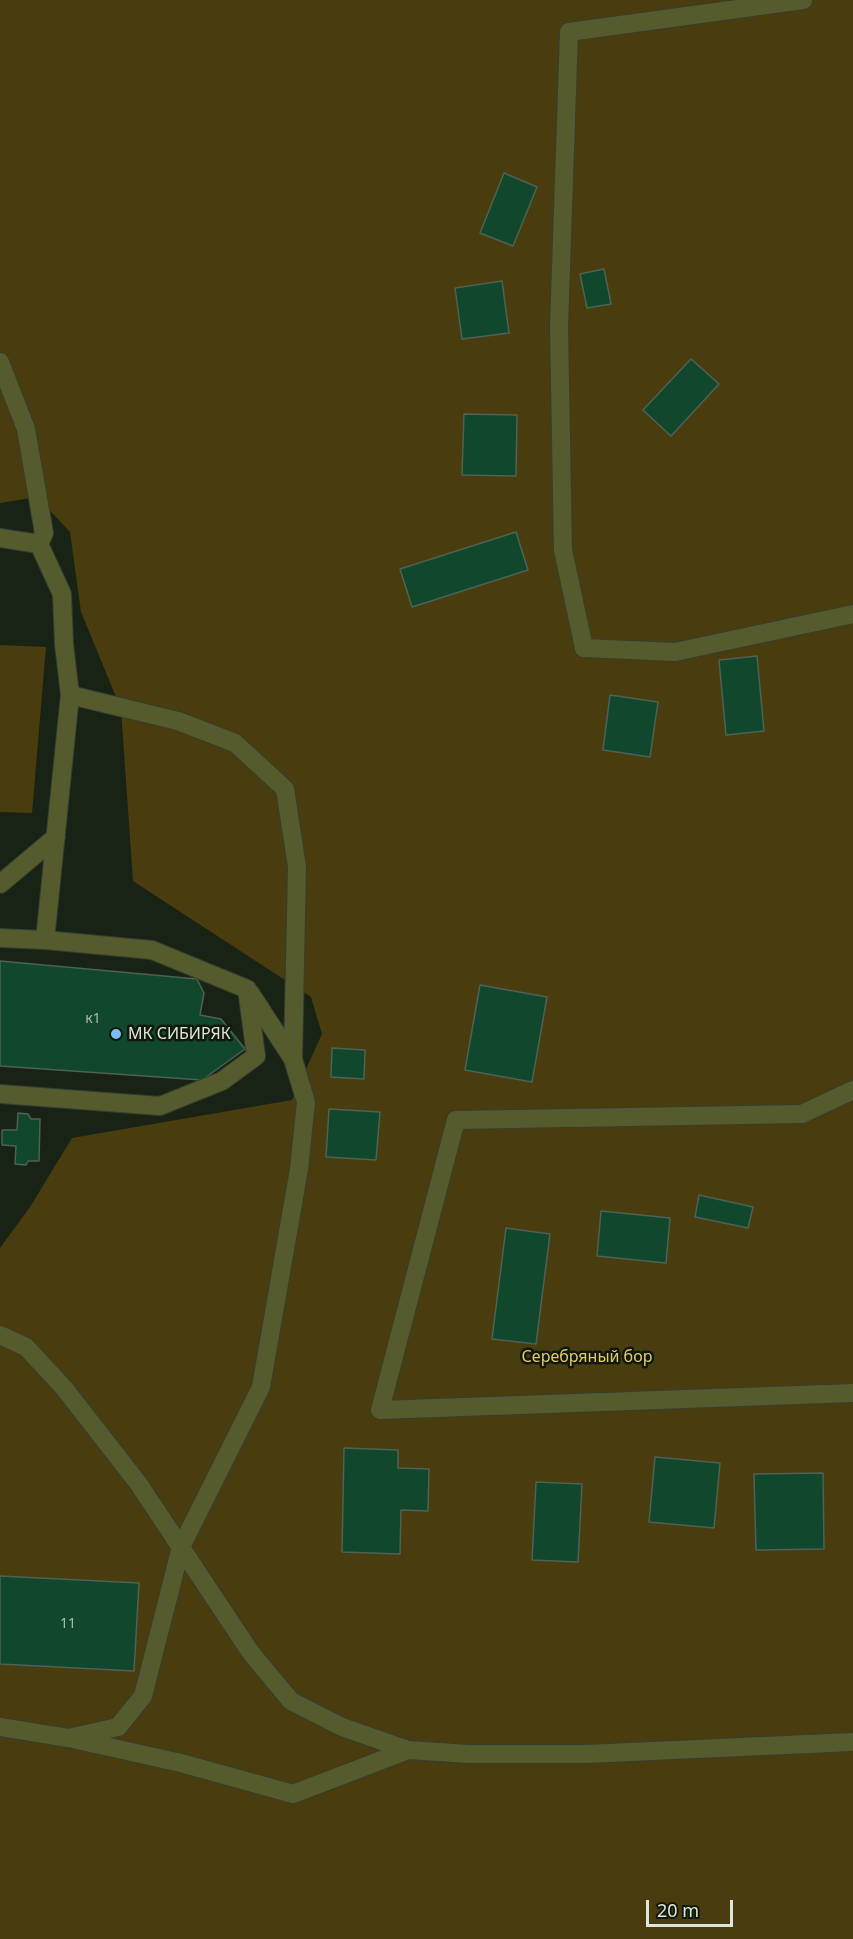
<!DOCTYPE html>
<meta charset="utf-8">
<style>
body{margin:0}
#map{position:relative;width:853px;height:1939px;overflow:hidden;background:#192315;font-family:"Noto Sans",sans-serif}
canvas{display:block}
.scale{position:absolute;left:646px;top:1900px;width:87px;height:27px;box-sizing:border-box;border:3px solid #dee5db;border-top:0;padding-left:8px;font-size:18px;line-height:21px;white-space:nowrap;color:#dee5db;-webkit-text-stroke:4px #10190c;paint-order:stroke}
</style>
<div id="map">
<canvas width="853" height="1939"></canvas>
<div class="scale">20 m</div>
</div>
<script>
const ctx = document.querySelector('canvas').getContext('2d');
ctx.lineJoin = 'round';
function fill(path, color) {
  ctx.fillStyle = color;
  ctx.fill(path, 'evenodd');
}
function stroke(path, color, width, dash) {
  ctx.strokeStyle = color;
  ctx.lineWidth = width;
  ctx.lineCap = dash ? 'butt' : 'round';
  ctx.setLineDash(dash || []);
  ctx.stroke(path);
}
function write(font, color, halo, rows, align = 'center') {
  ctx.font = font + ' "Noto Sans",sans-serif';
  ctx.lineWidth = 5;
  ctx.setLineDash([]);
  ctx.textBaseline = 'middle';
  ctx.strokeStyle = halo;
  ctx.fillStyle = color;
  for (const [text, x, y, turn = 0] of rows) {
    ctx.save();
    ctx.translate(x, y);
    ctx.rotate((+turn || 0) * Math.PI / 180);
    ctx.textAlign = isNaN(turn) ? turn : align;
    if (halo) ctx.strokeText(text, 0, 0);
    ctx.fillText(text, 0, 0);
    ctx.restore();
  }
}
const green = new Path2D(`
 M0,0h853v1939h-853v-691l30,-41 42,-69 220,-38 30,-66 -11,-37 -178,-116 -12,-172 -40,-97 -11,-80 -33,-35 -37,6z
 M0,645l46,2 -14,166 -32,-1z`);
const building = new Path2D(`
 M504,173l33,14 -24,59 -33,-13z
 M604,269l7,35 -24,4 -7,-34z
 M502,281l7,52 -47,6 -7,-51z
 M691,359l28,25 -48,52 -28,-26z
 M464,414l53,1 -1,61 -54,-1z
 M516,532l12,38 -116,37 -12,-38z
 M757,656l7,75 -38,4 -7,-75z
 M610,695l48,7 -8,55 -47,-7z
 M0,961l197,18 7,14 -4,22 21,4 24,30 -43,31 -202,-14z
 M480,985l67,12 -15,85 -67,-12z
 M332,1048l33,2 -1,29 -33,-2z
 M329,1109l51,3 -4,48 -50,-3z
 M18,1113l10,1 3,5h9l-1,42h-11l-2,4 -11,-1 1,-18 -14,-1v-15h15z
 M699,1195l54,12 -5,21 -53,-11z
 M601,1211l69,7 -4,45 -69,-7z
 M506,1228l44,6 -14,110 -44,-5z
 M344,1448l54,2v18l31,1 -1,42 -27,-1 -1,44 -58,-2z
 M655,1457l65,6 -6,65 -65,-6z
 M823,1473l1,76 -68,1 -2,-76z
 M536,1482l46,2 -4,78 -46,-2z
 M0,1576l139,7 -5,88 -134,-7z`);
const minor = new Path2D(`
 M803,0l-234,32 -10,295 4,223 21,98 91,4 178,-38
 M0,362l26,67 18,104 -5,11 23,50 2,50 6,51 -25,245 107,10 95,39 9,67 -34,25 -62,25 -160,-12
 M0,538l39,6
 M0,884l56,-47
 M0,938l45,2
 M250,993l43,66
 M853,1090l-51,24 -346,6 -76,290 473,-17
 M0,1335l26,12 38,41 74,95 113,170 40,48 51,26 66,23 61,4h117l267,-12
 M0,1727l68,11 50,-11 25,-31 38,-149 80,-160 38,-218 7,-67 -13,-43 4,-192 -12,-78 -50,-46 -57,-22 -108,-26
 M73,1739l108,24 112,31 115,-44`);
const markers = [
 [116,1034,6,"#76c0f7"]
];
const numberNames = [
 ["к1",93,1019],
 ["11",68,1624]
];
const poiNames = [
 ["МК СИБИРЯК",128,1034]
];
const parkNames = [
 ["Серебряный бор",587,1357]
];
fill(green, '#493d0f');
fill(building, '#11472c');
stroke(building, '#4e6155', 1.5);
stroke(minor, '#353e31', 20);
stroke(minor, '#555b2c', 18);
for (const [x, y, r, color] of markers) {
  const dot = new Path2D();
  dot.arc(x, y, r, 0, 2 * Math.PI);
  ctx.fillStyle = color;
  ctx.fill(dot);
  stroke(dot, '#10190c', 2);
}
write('14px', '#abbeaf', null, numberNames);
write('16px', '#dee5db', '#10190c', poiNames, 'left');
write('16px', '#e6ca68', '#10190c', parkNames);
</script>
